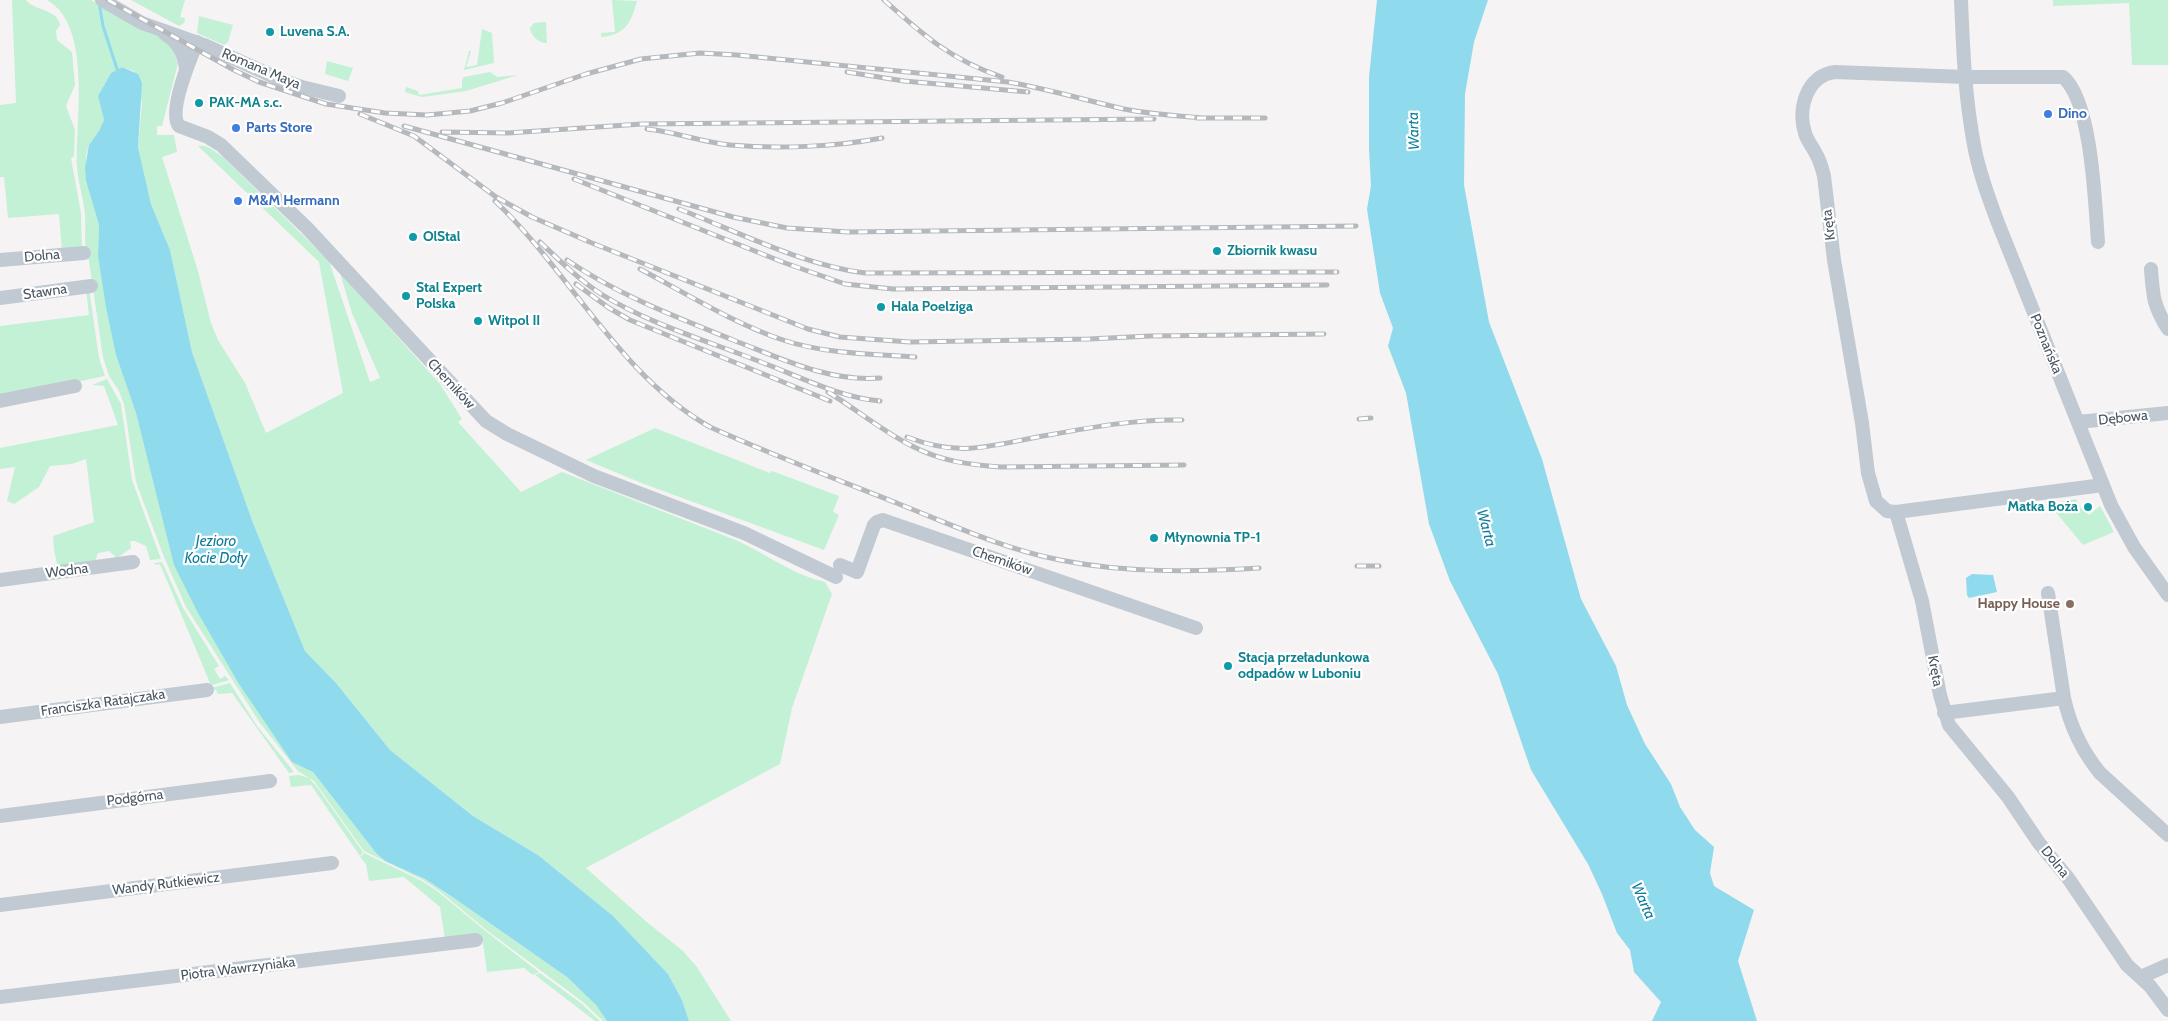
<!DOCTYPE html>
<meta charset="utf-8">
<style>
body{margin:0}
canvas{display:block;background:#f5f3f3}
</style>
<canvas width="2168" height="1021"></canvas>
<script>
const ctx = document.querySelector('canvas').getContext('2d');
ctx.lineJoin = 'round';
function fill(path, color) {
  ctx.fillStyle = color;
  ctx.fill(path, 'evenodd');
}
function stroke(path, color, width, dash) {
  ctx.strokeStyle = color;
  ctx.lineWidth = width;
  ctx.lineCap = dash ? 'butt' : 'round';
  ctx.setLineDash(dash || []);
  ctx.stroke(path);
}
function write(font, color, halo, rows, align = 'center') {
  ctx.font = font + ' Cabin,sans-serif';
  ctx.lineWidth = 4.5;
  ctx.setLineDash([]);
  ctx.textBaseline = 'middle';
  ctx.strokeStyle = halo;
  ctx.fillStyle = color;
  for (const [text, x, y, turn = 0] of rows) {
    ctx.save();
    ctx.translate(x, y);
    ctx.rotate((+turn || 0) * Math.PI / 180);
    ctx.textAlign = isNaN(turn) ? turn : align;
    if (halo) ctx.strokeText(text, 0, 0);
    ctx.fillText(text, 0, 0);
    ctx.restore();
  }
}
const green = new Path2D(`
 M12,0h14c8,11 32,9 34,25l-4,6 1,9 15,12 3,33 -9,21 9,24 -1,26 -3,2 10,55 1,36 -20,1 -3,-36 -51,4 -4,-41h-4v-72l16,-2z
 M47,0h44l79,42 8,21 -16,63h-5v9h17l3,17 -15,5 36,114 13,52 7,17 27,43 21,50 77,-40 -24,-131 -121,-116c10,-2 17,6 25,11l106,104 41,121 10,-4 -28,-65 -12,-40 100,111 22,35 -4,3 63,70 41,-20 171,67c33,14 57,35 92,43l7,12 -40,114 -12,56 -194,104 62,55 35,28 14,16 34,54h-42l-7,-21 -14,-26 -55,-58 -75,-61 -65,-39 -83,-66 -54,-67 -31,-32 -52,-128 -61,-171 -22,-102 -19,-46 -13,-57 4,-44 -8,-32 -12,-4 -11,6 -13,23 6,24 -5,11 -10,14 -3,11v25l13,44 -1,31 18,99 20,58 18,69 138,280 21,10 63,81 9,8 40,18 26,17 116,81 29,28 11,16h-4l-20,-19 -94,-70 -51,-42 -15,-10 -59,-29 -50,-70 -16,-10 -38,-48 -74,-116 -22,-50 -28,-75 -12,-78 -5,-13 -10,-15 -6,-19 -14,-96c-6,-14 -3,-30 -4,-45 -1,-17 -7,-33 -8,-49 -2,-44 16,-141 -30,-167z
 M131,0h54l-5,17 5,1 -1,5 -5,3z
 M612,0l25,1c-6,22 -12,34 -36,36v-4l14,-1z
 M2053,0h115v65h-36l-3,-62 -76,3z
 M199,16l34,9 -5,17 -4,3 -27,-12z
 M546,22l1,21c-9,0 -16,-7 -17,-15l4,-5z
 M482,29l10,4 2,30 -30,7 5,-19h2l-5,16 11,-2z
 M327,61l26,7 -5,13 -23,-7z
 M490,72l7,5 21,-2 -52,16 -44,6 -17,-5 1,-5 12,4 1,4 43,-7v-8l2,-3z
 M89,288l10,70 6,18 -105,22v-72l89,-11 -3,-26z
 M107,379l14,25 11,76 29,79 -11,1 -4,-14 -11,-5h-5l1,7 -14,10 -8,-7 -11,2 -3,9 -37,6 -4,-18 -1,-14 41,-14 -8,-63 -14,5 -22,2 -11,21 -25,17 -7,-3 8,-34 -15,2v-21l118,-23 -14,-39 -12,-1z
 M655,428l115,45 2,-2 67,25 -6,16 6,3 -15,35 -180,-66 -58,-24z
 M2076,499l4,8 9,8 11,-9 14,26 -31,13 -34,-41z
 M162,562l21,46 36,58 -5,3 6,10 5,-3 4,4 -17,5 -2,-2 -50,-119 -5,1v-2z
 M230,683l27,43 37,46 -5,1 -57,-80 -14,1 -2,-4 -4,-2z
 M299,775l10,3 8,9 46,65 -3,4 -49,-71 -20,2 -2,-11z
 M364,853l58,28 15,10 51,42 51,39 -6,3 -9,-7 -37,4 -5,-36 -37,3 -5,-32 -36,-30 -35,4 -3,-17 -6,-7z
 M540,973l42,31 18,17h-5l-60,-46z`);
const water = new Path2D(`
 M1377,0h111l-14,42 -9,52 -1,91 25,137 53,137 39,140 35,67 11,39 18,39 26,40 9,23 15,23 19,17 -4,26 4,13 40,24 -16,51 19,60h-105l9,-19 -27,-30 -4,-22 -13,-17 -15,-39 -14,-30 -57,-94 -33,-96 -48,-93 -21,-57 -23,-131 -18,-47 5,-18 -13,-35 -13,-84 4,-23 -2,-38v-71z
 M122,67l16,7 4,9 -4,64 13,57 19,46 22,102 61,171 52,128 31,32 54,67 83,66 65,39 75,61 55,58 14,26 7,21h-82l-11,-16 -29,-28 -116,-81 -26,-17 -40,-18 -9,-8 -63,-81 -21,-10 -53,-78 -41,-71 -24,-48 -38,-152 -20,-58 -10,-48 -8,-51 1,-31 -13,-44 -1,-13 4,-23 10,-14 5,-11 -6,-24 13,-23z
 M1972,574l21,1 4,17 -28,6 -2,-3 -1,-17z`);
const stream = new Path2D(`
 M99,2l4,24 14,43`);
const minor = new Path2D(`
 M102,0l40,23 62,22 75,34 23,8 37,9
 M1961,0c2,50 4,100 14,150 5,25 14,49 23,73l113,282 23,42 34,48
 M165,34c13,7 20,21 21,36
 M197,42c-7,17 -29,70 -18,84l29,11 13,8 86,83 179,193 21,13 87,42 150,57 92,44
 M2098,242c-3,-38 -6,-141 -35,-165h-98l-130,-5c-28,3 -38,37 -30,61 2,8 8,14 11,21 4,6 6,14 8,22l10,84 28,163 6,50 8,28 11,10 9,1 207,-27
 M0,260l84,-7
 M2151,269c2,27 2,36 17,60
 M0,298l91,-12
 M0,401l75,-15
 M2078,422l90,-9
 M1896,512l26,89 18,94 9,30 59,72 31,46 29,35 59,87 23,21 18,24
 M840,565l17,7 17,-47 3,-3 6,-2 313,108
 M0,580l133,-18
 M2048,593l16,105
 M1944,713l120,-15c6,27 18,53 36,75l68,62
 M0,717l207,-27
 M0,816l270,-35
 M0,905l332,-42
 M2141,977l27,-12
 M0,997l476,-57`);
const rail = new Path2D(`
 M108,0l126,70 25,12 67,22 59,9 42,2 43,-4 32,-8 84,-29 55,-15 59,-6 37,2 271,27c40,7 77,18 116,27 26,5 53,7 80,9
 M884,0c39,35 67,60 118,77
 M847,72l57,9 124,11
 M360,114l54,22 82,61 36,20 60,26 216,86 32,8 70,5 179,-3 61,-3 174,-2
 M1197,118h68
 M404,126l329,91 54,11 61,4 508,-6
 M647,129c28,3 55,13 83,16 48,4 105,2 152,-7
 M442,132l66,1 134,-9 512,-5
 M574,179l211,84 60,21 48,5 434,-4
 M495,201c74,70 125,175 215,226 62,28 126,52 189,77 53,21 105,45 161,56 64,13 133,12 199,8
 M679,209c57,22 126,57 187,64l471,-1
 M540,242c19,18 38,37 61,52 48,30 107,47 160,68 37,14 80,36 119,39
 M567,260c51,35 109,57 166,80 47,18 95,42 147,38
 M640,269c47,25 93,54 143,71 42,14 88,14 132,17
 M576,284l33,24 21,12 200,81
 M828,392c28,17 54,39 84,54 28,15 58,19 89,21l183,-2
 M1359,419l12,-1
 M907,437c57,22 86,7 142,-2 44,-8 88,-16 133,-15
 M1357,566h22`);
const markers = [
 [270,32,5,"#0f9aa8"],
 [199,103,5,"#0f9aa8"],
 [2048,114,5,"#3f7fe0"],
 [236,128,5,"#3f7fe0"],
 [238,201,5,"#3f7fe0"],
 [413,237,5,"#0f9aa8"],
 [1217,251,5,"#0f9aa8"],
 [406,296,5,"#0f9aa8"],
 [881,307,5,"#0f9aa8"],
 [478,321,5,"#0f9aa8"],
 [2088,507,5,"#0f9aa8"],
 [1154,538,5,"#0f9aa8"],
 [2070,604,5,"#8d6e63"],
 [1228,666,5,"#0f9aa8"]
];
const cultureNames = [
 ["Luvena S.A.",280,32],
 ["PAK-MA s.c.",209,103],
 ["OlStal",423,237],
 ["Zbiornik kwasu",1227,251],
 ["Stal Expert",416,288],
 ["Polska",416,304],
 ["Hala Poelziga",891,307],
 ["Witpol II",488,321],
 ["Matka Boża",2078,507,"right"],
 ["Młynownia TP-1",1164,538],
 ["Stacja przeładunkowa",1238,658],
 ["odpadów w Luboniu",1238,674]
];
const streetNames = [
 ["Romana Maya",261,69,23],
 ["Kręta",1829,225,-97],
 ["Dolna",42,256,-5],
 ["Stawna",45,292,-8],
 ["Poznańska",2046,344,68],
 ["Chemików",451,384,47],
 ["Dębowa",2123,418,-6],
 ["Chemików",1002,561,19],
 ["Wodna",67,571,-7],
 ["Kręta",1935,671,79],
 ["Franciszka Ratajczaka",103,703,-8],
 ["Podgórna",135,798,-7],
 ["Dolna",2055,862,51],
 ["Wandy Rutkiewicz",166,884,-7],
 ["Piotra Wawrzyniaka",238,969,-7]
];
const shopNames = [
 ["Dino",2058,114],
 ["Parts Store",246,128],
 ["M&M Hermann",248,201]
];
const educationNames = [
 ["Happy House",2060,604]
];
const waterNames = [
 ["Warta",1414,131,-92],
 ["Warta",1486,528,75],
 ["Jezioro",216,542],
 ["Kocie Doły",216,559],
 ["Warta",1643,901,66]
];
fill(green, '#c3f1d5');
fill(water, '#90daee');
stroke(stream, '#90daee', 3);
stroke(minor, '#c1cad2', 14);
stroke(rail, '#b5b8bd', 5);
stroke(rail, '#fff', 3, [9]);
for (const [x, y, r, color] of markers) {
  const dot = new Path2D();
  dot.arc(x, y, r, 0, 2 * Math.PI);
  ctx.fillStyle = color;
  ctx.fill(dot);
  stroke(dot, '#fff', 2);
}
write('bold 14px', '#0d838f', '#fff', cultureNames, 'left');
write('14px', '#4a5661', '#fff', streetNames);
write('bold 14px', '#366cbe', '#fff', shopNames, 'left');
write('bold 14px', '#785e54', '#fff', educationNames, 'right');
write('italic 15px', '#0c7c9b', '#fff', waterNames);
</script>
